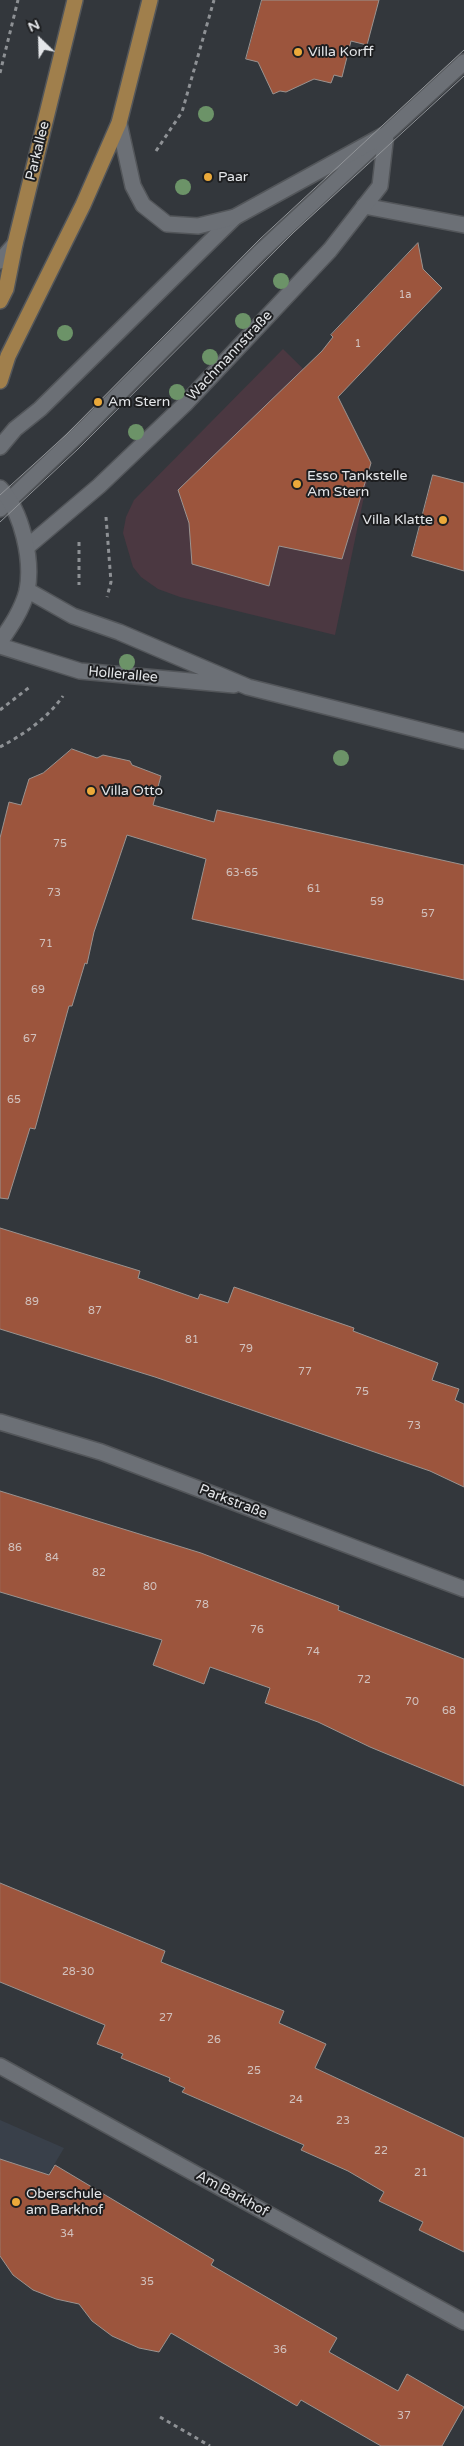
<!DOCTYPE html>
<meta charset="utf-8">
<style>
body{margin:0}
#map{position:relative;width:464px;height:2446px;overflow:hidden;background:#33373c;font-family:"Varela Round",sans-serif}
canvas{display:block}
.north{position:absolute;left:15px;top:15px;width:50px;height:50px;-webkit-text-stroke:4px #1d1e20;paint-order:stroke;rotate:336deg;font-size:14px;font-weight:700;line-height:20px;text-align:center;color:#e4e6e9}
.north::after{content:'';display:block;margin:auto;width:18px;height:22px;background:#e4e6e9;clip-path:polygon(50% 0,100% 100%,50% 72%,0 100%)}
</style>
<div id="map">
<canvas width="464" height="2446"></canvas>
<div class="north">N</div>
</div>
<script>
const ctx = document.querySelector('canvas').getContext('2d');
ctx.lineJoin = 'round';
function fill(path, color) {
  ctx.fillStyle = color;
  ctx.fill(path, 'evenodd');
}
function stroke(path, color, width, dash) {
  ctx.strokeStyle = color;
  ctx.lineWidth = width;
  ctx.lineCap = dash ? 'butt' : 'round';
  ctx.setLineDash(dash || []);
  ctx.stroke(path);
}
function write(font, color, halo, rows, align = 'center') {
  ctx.font = font + ' "Varela Round",sans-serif';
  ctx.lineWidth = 4;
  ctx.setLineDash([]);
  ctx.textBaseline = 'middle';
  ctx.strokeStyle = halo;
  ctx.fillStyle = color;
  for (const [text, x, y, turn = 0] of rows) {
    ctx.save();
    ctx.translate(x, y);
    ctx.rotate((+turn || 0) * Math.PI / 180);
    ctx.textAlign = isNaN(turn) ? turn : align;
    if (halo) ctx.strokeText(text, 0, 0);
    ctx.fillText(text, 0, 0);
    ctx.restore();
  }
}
const commercial = new Path2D(`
 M283,349l61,60 27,54 -36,172 -155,-38 -22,-8 -17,-12 -8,-10 -10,-34 3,-16 8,-17z`);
const built = new Path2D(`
 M0,2120l64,28 -64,108z`);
const building = new Path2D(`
 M262,0h117l-12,45 -16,-4 -9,36 -8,-2 -3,8 -17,-4 -28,13 -6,-1 -7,3 -15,-32 -12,-3z
 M418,243l5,26 19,19 -104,109 33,66 -29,96 -63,-13 -10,40 -77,-22 -3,-41 -11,-33 144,-139 11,-14 -2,-2z
 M433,475l31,8v88l-52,-15z
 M72,749l25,9 6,-3 27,6 2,4 29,11 -8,29 61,17 3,-12 247,55v115l-272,-61 14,-60 -79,-24 -33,97 -7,32 -2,-1 -13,43h-3l-34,123 -5,-1 -22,71 -8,-1v-360l9,-36 12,3 8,-26 14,-6z
 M0,1228l140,43 -2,7 60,21 2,-5 28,9 6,-16 120,41 -1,3 85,32 -6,17 27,9 -4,11 9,4v83l-34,-16 -275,-94 -155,-48z
 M0,1491l201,62 138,53 -1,4 126,49v127l-94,-39 -52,-25 -53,-19 5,-15 -60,-21 -6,17 -51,-19 9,-25 -162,-48z
 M0,1883l165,68 -4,11 123,49 -5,12 47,21 -11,24 149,70v114l-45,-22 4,-8 -44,-21 5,-9 -36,-21 -47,-21 3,-5 -122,-53 3,-4 -16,-7 1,-3 -49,-20 2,-4 -26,-10 8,-19 -105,-43z
 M0,2159l49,16 6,-10 159,95 -3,5 126,73 -8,14 69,39 9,-17 57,33 -22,39h-61l-80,-46 -4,6 -126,-73 -12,19 -20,-4 -27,-12 -20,-15 -13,-17 -23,-5 -23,-9 -20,-15 -13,-19z`);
const path = new Path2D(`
 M0,73l18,-73
 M156,151l26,-39 32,-112
 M106,517l5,65 -4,15
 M79,542v43
 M0,710l31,-24
 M0,747c23,-12 48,-29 63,-51
 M160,2417l50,29`);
const service = new Path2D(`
 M364,206l100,19
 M0,447l15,-18 25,-20 195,-192
 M0,509l84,-80 175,-176 120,-112`);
const minor = new Path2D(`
 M119,123l14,63 10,19 24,19 31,2 37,-9 151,-83 78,-72
 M27,547l72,-61 86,-82 145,-154 50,-64 6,-52
 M0,1422l101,30 363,137
 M0,2066l464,256`);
const secondary = new Path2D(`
 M0,261l15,-17
 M0,488c22,23 33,72 27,103 -5,19 -16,35 -27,51
 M27,590l46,26 46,16 129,55 216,54
 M0,646l80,25 154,14`);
const primary = new Path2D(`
 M0,301l6,-12 9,-45 60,-244
 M0,381l8,-25 75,-151 36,-82 31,-123`);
const tram = new Path2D(`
 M0,495l66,-60 194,-196 204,-189
 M0,522l78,-73 216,-217 170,-156`);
const trees = [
 [206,114],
 [183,187],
 [281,281],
 [243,321],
 [65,333],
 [210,357],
 [177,392],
 [136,432],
 [127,662],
 [341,758]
];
const markers = [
 [298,52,5,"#eba93a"],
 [208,177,5,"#eba93a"],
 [98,402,5,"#eba93a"],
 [297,484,5,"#eba93a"],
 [443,520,5,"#eba93a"],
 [91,791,5,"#eba93a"],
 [16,2202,5,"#eba93a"]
];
const numberNames = [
 ["1a",405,295],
 ["1",358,344],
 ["75",60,844],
 ["63-65",242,873],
 ["61",314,889],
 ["73",54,893],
 ["59",377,902],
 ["57",428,914],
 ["71",46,944],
 ["69",38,990],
 ["67",30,1039],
 ["65",14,1100],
 ["89",32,1302],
 ["87",95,1311],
 ["81",192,1340],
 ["79",246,1349],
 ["77",305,1372],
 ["75",362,1392],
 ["73",414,1426],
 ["86",15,1548],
 ["84",52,1558],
 ["82",99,1573],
 ["80",150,1587],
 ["78",202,1605],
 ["76",257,1630],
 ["74",313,1652],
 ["72",364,1680],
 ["70",412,1702],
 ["68",449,1711],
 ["28-30",78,1972],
 ["27",166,2018],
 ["26",214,2040],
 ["25",254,2071],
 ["24",296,2100],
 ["23",343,2121],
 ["22",381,2151],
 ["21",421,2173],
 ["34",67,2234],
 ["35",147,2282],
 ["36",280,2350],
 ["37",404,2416]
];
const poiNames = [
 ["Villa Korff",308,52],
 ["Paar",218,177],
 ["Am Stern",108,402],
 ["Esso Tankstelle",307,476],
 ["Am Stern",307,492],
 ["Villa Klatte",433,520,"right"],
 ["Villa Otto",101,791],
 ["Oberschule",26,2194],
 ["am Barkhof",26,2210]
];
const streetNames = [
 ["Parkallee",38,151,-76],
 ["Wachmannstraße",230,356,-47],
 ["Hollerallee",123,675,5],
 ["Parkstraße",233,1502,21],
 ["Am Barkhof",232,2194,29]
];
fill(commercial, '#4b3841');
fill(built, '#39404a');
fill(building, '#9c553d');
stroke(building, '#9a9390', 1);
stroke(service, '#53565a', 18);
stroke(minor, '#53565a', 18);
stroke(secondary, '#53565a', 18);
stroke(primary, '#53565a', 18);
stroke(path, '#8e9195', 3, [4, 4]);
stroke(service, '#6c7076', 15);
stroke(minor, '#6c7076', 15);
stroke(secondary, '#6c7076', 15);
stroke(primary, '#a07f4c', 15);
stroke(tram, '#929599', 1);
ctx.fillStyle = '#6c9368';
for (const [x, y] of trees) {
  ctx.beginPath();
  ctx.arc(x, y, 8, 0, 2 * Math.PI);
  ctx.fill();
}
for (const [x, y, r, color] of markers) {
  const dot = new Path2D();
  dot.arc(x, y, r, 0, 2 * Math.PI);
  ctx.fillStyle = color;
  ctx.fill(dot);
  stroke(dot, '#1d1e20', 2);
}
write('11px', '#d2c2be', null, numberNames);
write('14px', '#e4e6e9', '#1d1e20', poiNames, 'left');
write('14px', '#e4e6e9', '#1d1e20', streetNames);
</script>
